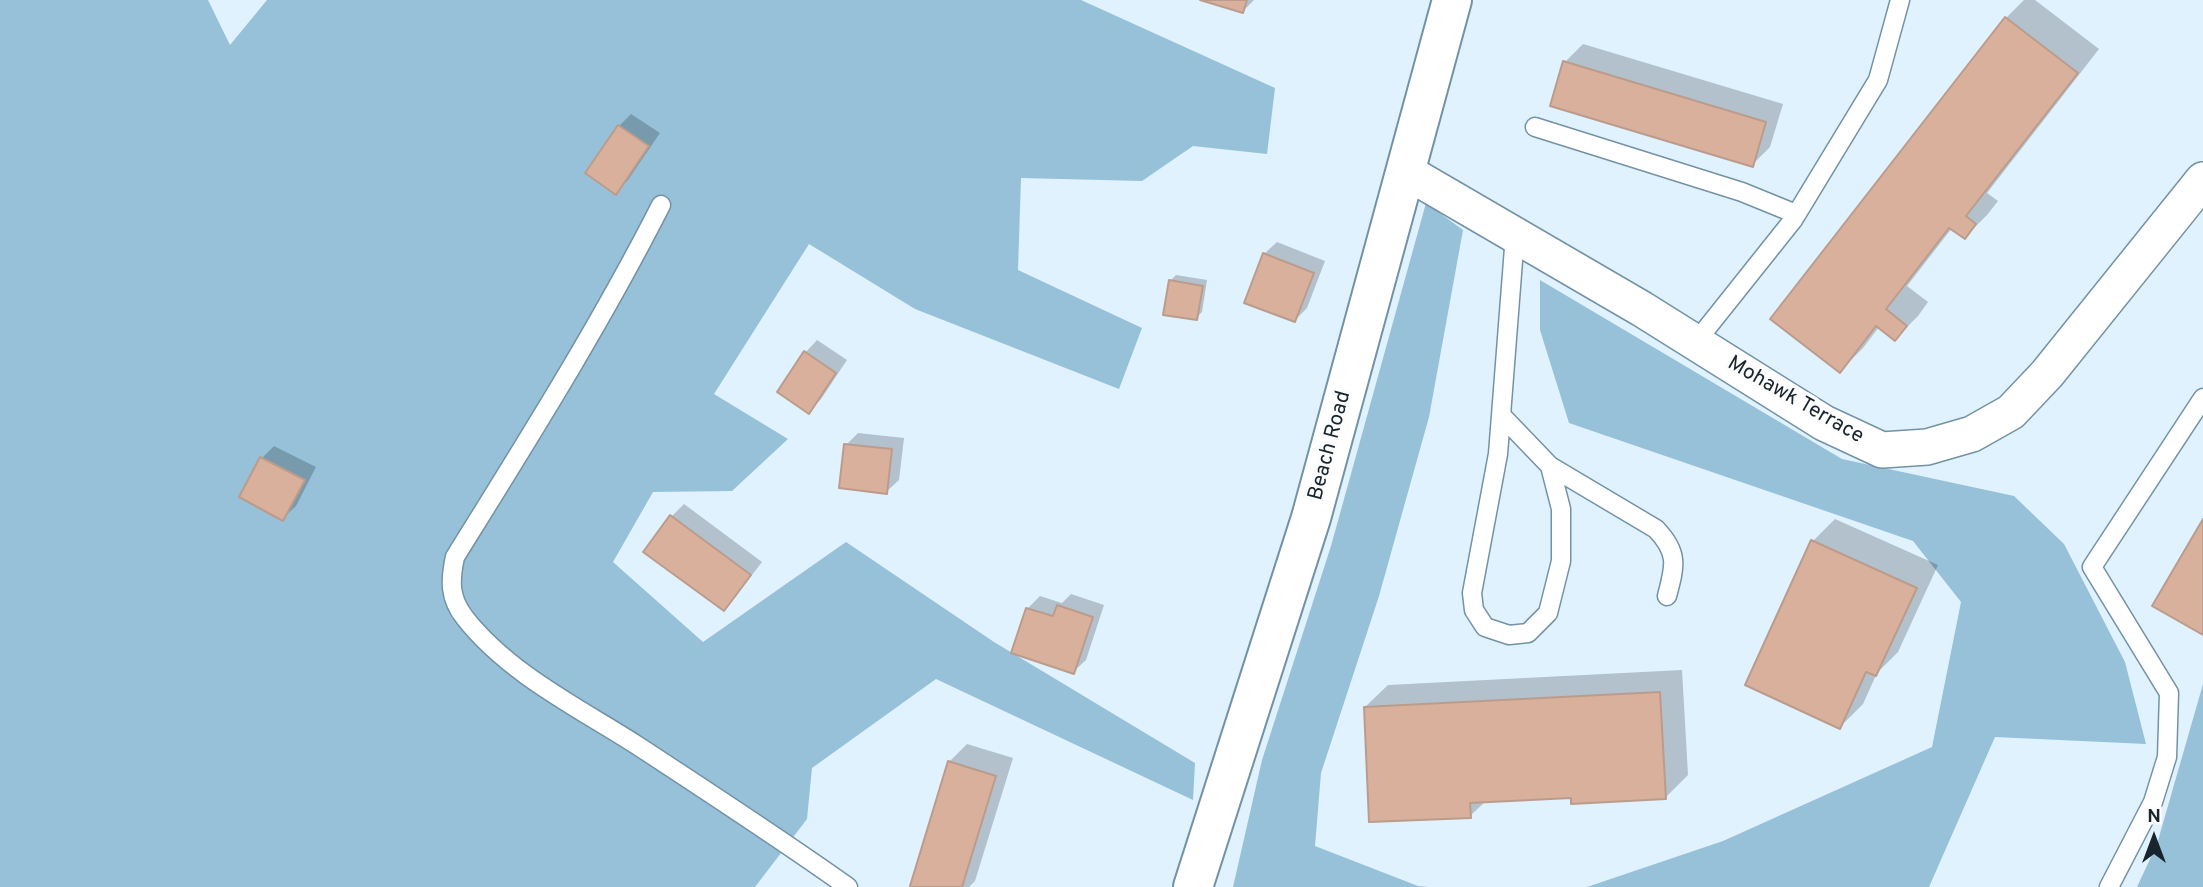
<!DOCTYPE html>
<style>
body{margin:0}
#map{position:relative;width:2203px;height:887px;overflow:hidden;background:#dff2fe;font-family:Overpass,sans-serif}
canvas{display:block}
.north{position:absolute;left:2119px;top:803px;width:70px;height:70px;-webkit-text-stroke:5px #fcfcfc;paint-order:stroke;rotate:0deg;font-size:19px;font-weight:700;line-height:28px;text-align:center;color:#19252c}
.north::after{content:'';display:block;margin:auto;width:24px;height:32px;background:#19252c;clip-path:polygon(50% 0,100% 100%,50% 72%,0 100%)}
</style>
<div id="map">
<canvas width="2203" height="887"></canvas>
<div class="north">N</div>
</div>
<script>
const ctx = document.querySelector('canvas').getContext('2d');
ctx.lineJoin = 'round';
function fill(path, color) {
  ctx.fillStyle = color;
  ctx.fill(path, 'evenodd');
}
function stroke(path, color, width, dash) {
  ctx.strokeStyle = color;
  ctx.lineWidth = width;
  ctx.lineCap = dash ? 'butt' : 'round';
  ctx.setLineDash(dash || []);
  ctx.stroke(path);
}
function write(font, color, halo, rows, align = 'center') {
  ctx.font = font + ' Overpass,sans-serif';
  ctx.lineWidth = 7;
  ctx.setLineDash([]);
  ctx.textBaseline = 'middle';
  ctx.strokeStyle = halo;
  ctx.fillStyle = color;
  for (const [text, x, y, turn = 0] of rows) {
    ctx.save();
    ctx.translate(x, y);
    ctx.rotate((+turn || 0) * Math.PI / 180);
    ctx.textAlign = isNaN(turn) ? turn : align;
    if (halo) ctx.strokeText(text, 0, 0);
    ctx.fillText(text, 0, 0);
    ctx.restore();
  }
}
const forest = new Path2D(`
 M0,0h208l22,45 37,-45h814l194,88 -8,66 -74,-8 -51,35 -121,-3 -3,92 124,58 -23,61 -204,-80 -106,-65 -95,150 74,45 -56,52 -79,1 -40,70 90,80 143,-100 148,100 201,121 -2,37 -257,-121 -124,89 -5,51 -52,68h-755z
 M1426,203l37,27 -34,187 -50,179 -58,177 -6,73 103,40 11,1h-196l29,-127 69,-214z
 M1540,280l302,179 172,37 50,48 61,118 21,82 -151,-7 -66,150h-342l136,-46 209,-94 29,-145 -48,-61 -344,-118 -29,-93z
 M2203,684v203h-66l20,-43z`);
const shadow = new Path2D(`
 M1206,0h48l-11,11z
 M2024,0h11l64,49 -112,144 11,8 -11,14 -22,22 -13,-9 -45,58 21,16 -10,14 -23,23 -16,-12 -16,21 -23,23 -67,-52 233,-301z
 M1583,44l200,60 -13,43 -18,18 -187,-103z
 M631,114l29,19 -32,47 -12,12 3,-66z
 M1277,242l48,19 -18,47 -12,12 -31,-66z
 M1176,275l31,5 -5,32 -6,6 -26,-37z
 M817,340l30,20 -26,39 -12,13 -4,-59z
 M858,433l46,5 -5,42 -13,12 -40,-47z
 M274,446l42,21 -20,39 -13,12 -21,-60z
 M684,504l78,58 -26,34 -12,13 -53,-92z
 M1835,519l103,46 -40,87 -21,21 -14,31 -23,23 -27,-186z
 M1071,594l33,11 -18,55 -13,12 -59,-20 14,-44 12,-12 22,7z
 M1682,670l6,105 -23,23 -93,-2 -86,5 -16,15 -105,-109 23,-22z
 M967,744l46,14 -38,123 -6,6h-51l31,-125z`);
const building = new Path2D(`
 M1200,0h47l-4,13z
 M2005,17l73,56 -112,143 10,8 -11,15 -16,-11 -63,81 21,17 -12,15 -19,-15 -36,47 -70,-54z
 M1563,61l203,61 -13,45 -203,-61z
 M618,125l31,21 -33,49 -31,-22z
 M1263,253l51,20 -19,49 -51,-19z
 M1169,280l34,6 -6,34 -34,-5z
 M804,351l32,22 -27,41 -32,-22z
 M844,444l48,5 -5,45 -48,-6z
 M260,457l45,23 -22,41 -44,-24z
 M670,515l81,60 -27,36 -81,-59z
 M2203,519v116l-51,-29z
 M1811,540l106,48 -41,88 -10,-4 -26,57 -95,-44z
 M1057,605l36,12 -19,57 -63,-21 15,-45 27,8z
 M1660,692l6,107 -95,5v-6l-101,5 1,15 -102,4 -5,-115z
 M948,761l48,15 -34,111h-50l-2,-1z`);
const service = new Path2D(`
 M1535,127l207,65 54,22
 M661,205c-62,122 -134,236 -206,352 -5,23 -6,41 10,61 43,55 112,89 170,126 72,47 144,94 213,143
 M1695,343l98,-123 85,-140 22,-80
 M1501,415l49,51 11,43v52l-13,52 -20,20 -19,2 -24,-8 -11,-17 -2,-17 26,-139 17,-219
 M1550,466l106,63c23,24 19,37 11,67
 M2109,887l44,-85 14,-45 2,-64 -77,-126 111,-169`);
const minor = new Path2D(`
 M1405,171l237,138 182,114 58,27 45,-3 45,-13 39,-22 36,-38 156,-194`);
const tertiary = new Path2D(`
 M1193,887l118,-369 141,-518`);
const streetNames = [
 ["Mohawk Terrace",1795,401,30],
 ["Beach Road",1331,446,-75]
];
fill(forest, '#97c1d9');
fill(shadow, '#0003');
fill(building, '#d9b09b');
stroke(building, '#bb9c8c', 2);
stroke(service, '#7392a4', 21);
stroke(minor, '#7392a4', 38);
stroke(tertiary, '#7392a4', 42);
stroke(service, '#fff', 18);
stroke(minor, '#fff', 35);
stroke(tertiary, '#fff', 38);
write('21px', '#19252c', '#fcfcfc', streetNames);
</script>
